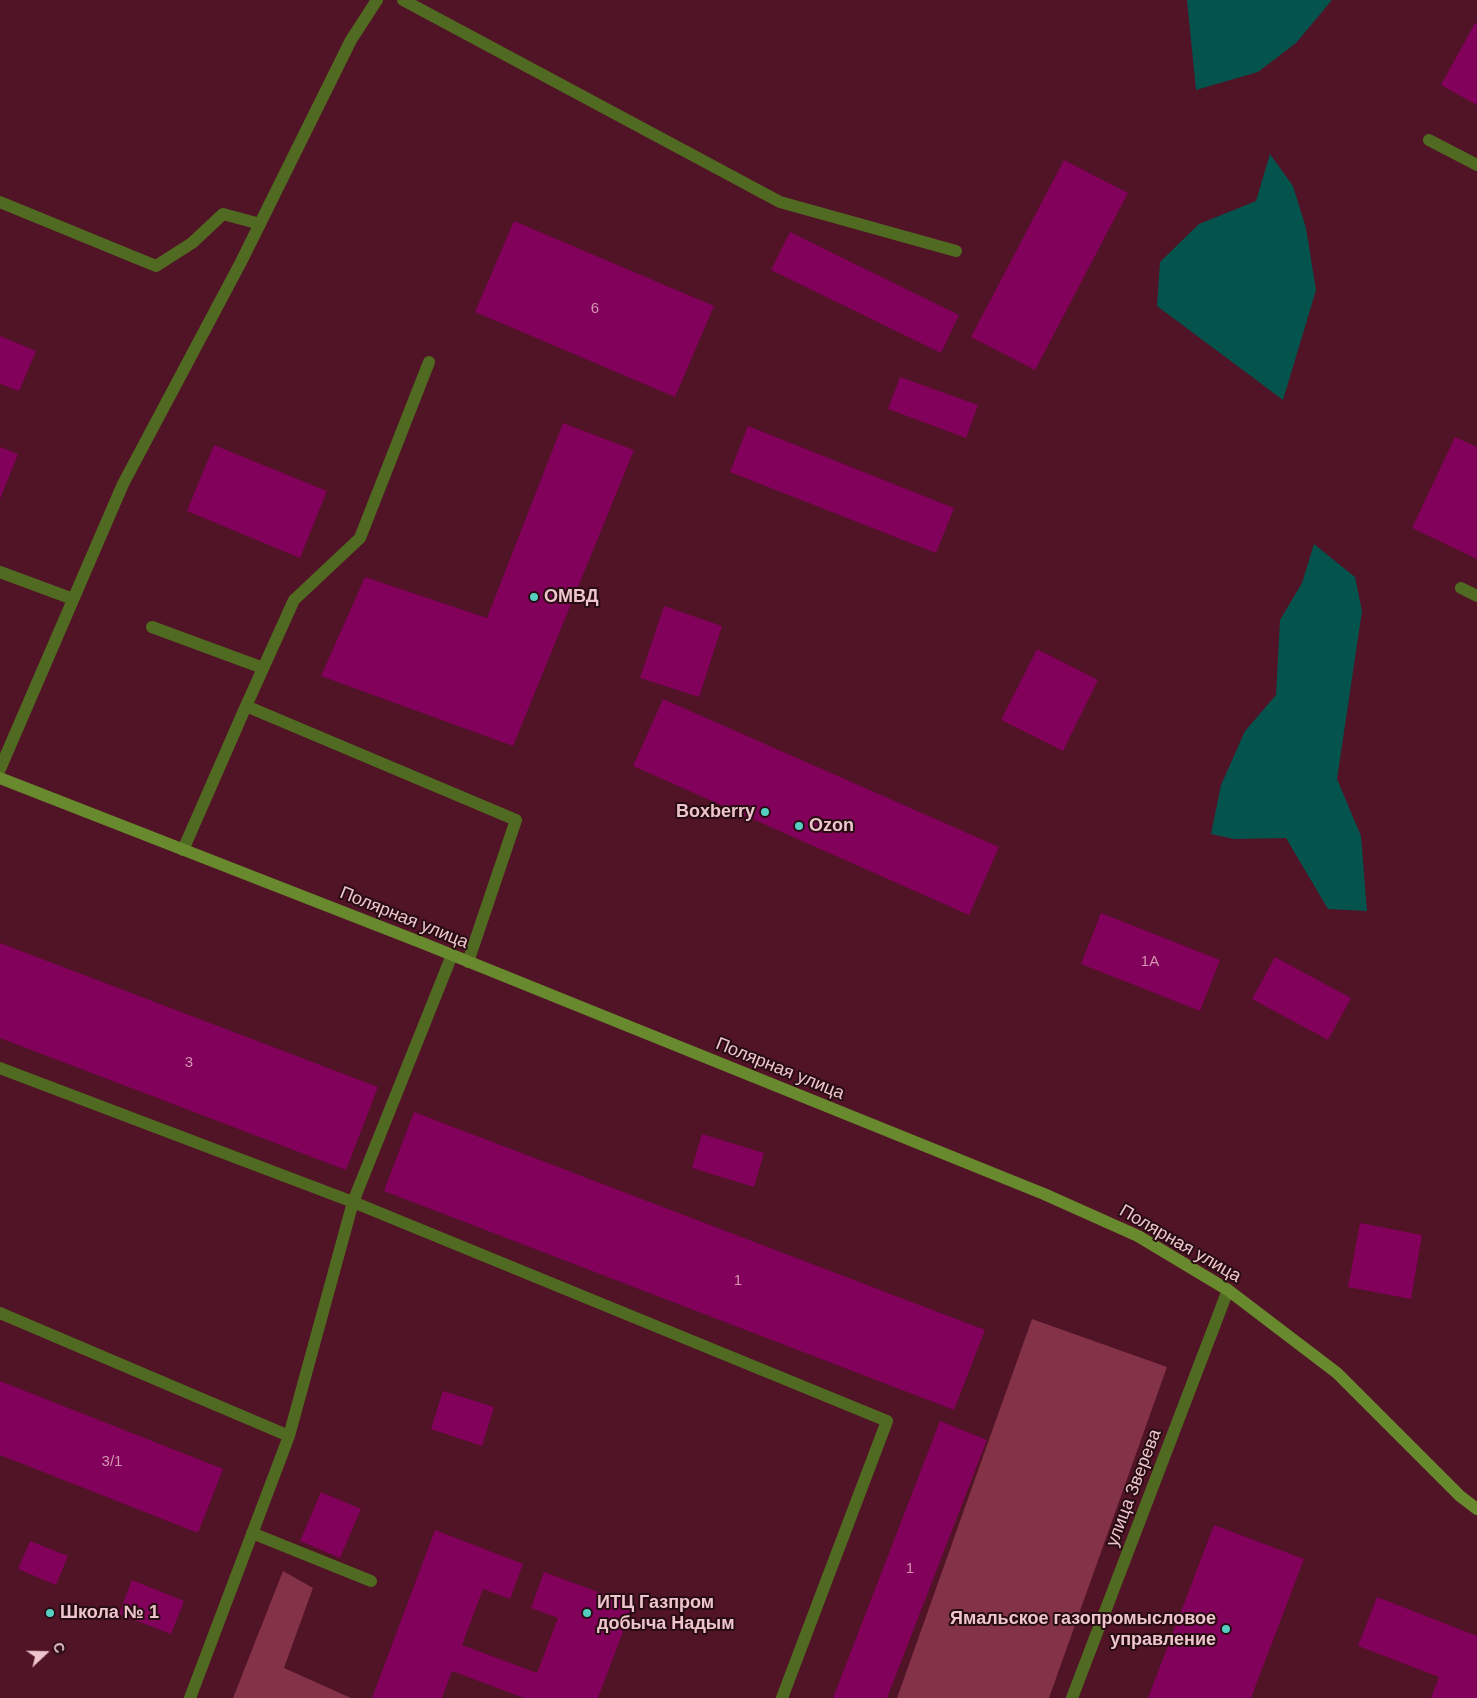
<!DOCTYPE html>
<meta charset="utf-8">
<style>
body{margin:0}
#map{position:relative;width:1477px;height:1698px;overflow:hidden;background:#511326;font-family:Helvetica,sans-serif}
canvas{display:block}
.north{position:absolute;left:20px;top:1628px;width:50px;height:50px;-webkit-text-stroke:4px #270c12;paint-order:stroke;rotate:69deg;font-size:14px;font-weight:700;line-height:20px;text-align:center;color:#eec5cc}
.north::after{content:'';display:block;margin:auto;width:18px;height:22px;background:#eec5cc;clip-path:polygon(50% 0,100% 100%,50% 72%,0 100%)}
</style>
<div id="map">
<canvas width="1477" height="1698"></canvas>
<div class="north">С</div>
</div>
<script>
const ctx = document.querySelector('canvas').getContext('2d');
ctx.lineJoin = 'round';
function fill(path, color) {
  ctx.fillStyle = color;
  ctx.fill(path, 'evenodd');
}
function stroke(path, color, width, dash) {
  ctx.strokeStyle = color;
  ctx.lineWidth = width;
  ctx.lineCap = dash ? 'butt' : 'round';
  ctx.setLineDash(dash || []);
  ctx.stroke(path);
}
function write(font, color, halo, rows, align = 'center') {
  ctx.font = font + ' Helvetica,sans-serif';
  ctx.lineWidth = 4;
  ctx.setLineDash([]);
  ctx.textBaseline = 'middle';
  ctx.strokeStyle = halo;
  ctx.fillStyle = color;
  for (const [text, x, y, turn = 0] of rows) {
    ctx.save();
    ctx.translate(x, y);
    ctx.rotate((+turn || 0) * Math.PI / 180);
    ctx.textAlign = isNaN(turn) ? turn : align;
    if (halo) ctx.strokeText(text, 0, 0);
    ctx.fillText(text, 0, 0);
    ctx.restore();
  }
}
const green = new Path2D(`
 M1032,1319l135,48 -118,331h-152z
 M283,1571l30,17 -29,80 67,30h-118z`);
const water = new Path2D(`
 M1187,0h145l-36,43 -38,29 -62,18z
 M1270,154l23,32 13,42 10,62 -33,110 -126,-94 3,-44 39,-38 57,-23z
 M1314,544l41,33 7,34 -25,168 24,57 6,75 -39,-2 -42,-71 -52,1 -23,-5 10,-49 24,-54 31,-36 4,-75 22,-37z`);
const building = new Path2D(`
 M1475,23l2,1v81l-36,-20z
 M1064,160l64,33 -93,177 -64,-33z
 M514,221l200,85 -39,91 -200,-85z
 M790,232l169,83 -18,38 -170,-83z
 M0,336l36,15 -17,40 -19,-7z
 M900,377l78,28 -12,33 -78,-29z
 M563,423l71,27 -121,296 -192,-70 44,-99 122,41z
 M748,426l206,82 -18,45 -206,-81z
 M1455,437l22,10v112l-65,-31z
 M214,445l113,46 -27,67 -113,-47z
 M0,447l18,7 -18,45z
 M664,606l58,20 -23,71 -59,-19z
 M1037,649l61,31 -35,71 -62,-31z
 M663,699l336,148 -30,68 -336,-149z
 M1101,913l119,47 -20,51 -119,-47z
 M0,943l378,144 -32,83 -346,-132z
 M1275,957l76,41 -23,42 -76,-41z
 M414,1112l571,218 -31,80 -570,-219z
 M702,1134l62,19 -10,34 -62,-19z
 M1360,1223l62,12 -11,64 -63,-12z
 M0,1381l223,88 -25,64 -198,-78z
 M443,1391l51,16 -12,39 -51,-17z
 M940,1421l47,19 -100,258h-54z
 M321,1492l40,17 -21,49 -40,-17z
 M1214,1525l90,34 -53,139h-103z
 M435,1530l88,34 -13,35 -27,-10 -21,56 75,28 21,-55 -27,-10 13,-36 89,33 -35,93h-74l-72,-27 -10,27h-70z
 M30,1541l38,15 -12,29 -38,-16z
 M132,1580l52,21 -13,33 -52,-20z
 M1377,1597l100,39v62h-46l8,-21 -81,-31z`);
const lane = new Path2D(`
 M403,0l377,202 176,49
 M1429,140l48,25
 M0,202l156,64 36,-23 31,-29 37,10
 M0,572l73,27
 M1461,588l16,8
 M152,627l111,41
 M246,706l48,-106 66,-62 69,-176
 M183,850l63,-144 270,114 -48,142
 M0,1068l353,134 534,219 -105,277
 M0,1313l289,123
 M252,1533l119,48
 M190,1698l99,-262 64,-234 99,-247
 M1072,1698l156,-408`);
const street = new Path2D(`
 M0,769l123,-285 118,-222 110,-222 26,-40`);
const secondary = new Path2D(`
 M0,778l425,166 619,250 94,42 90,54 109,83 123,123 17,13`);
const markers = [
 [534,597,5,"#56cec2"],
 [765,812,5,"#56cec2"],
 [799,826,5,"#56cec2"],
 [50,1613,5,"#56cec2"],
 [587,1613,5,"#56cec2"],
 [1226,1629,5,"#56cec2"]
];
const numberNames = [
 ["6",595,309],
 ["1А",1150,962],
 ["3",189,1063],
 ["1",738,1281],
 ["3/1",112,1462],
 ["1",910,1569]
];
const poiNames = [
 ["ОМВД",544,597],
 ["Boxberry",755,812,"right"],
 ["Ozon",809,826],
 ["ИТЦ Газпром",597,1603],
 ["добыча Надым",597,1624],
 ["Школа № 1",60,1613],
 ["Ямальское газопромысловое",1216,1619,"right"],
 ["управление",1216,1640,"right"]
];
const streetNames = [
 ["Полярная улица",404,918,22],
 ["Полярная улица",780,1069,22],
 ["Полярная улица",1180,1244,30],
 ["улица Зверева",1134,1488,-69]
];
fill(green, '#833247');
fill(water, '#05534d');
fill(building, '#82015a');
stroke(lane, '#506a22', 12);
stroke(street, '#506a22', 12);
stroke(secondary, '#68892d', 12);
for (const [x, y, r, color] of markers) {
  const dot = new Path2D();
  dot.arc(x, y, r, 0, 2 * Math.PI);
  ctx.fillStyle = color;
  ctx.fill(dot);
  stroke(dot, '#270c12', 2);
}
write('15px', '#d394b0', null, numberNames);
write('bold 18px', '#eec5cc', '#270c12', poiNames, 'left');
write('18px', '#eec5cc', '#270c12', streetNames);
</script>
